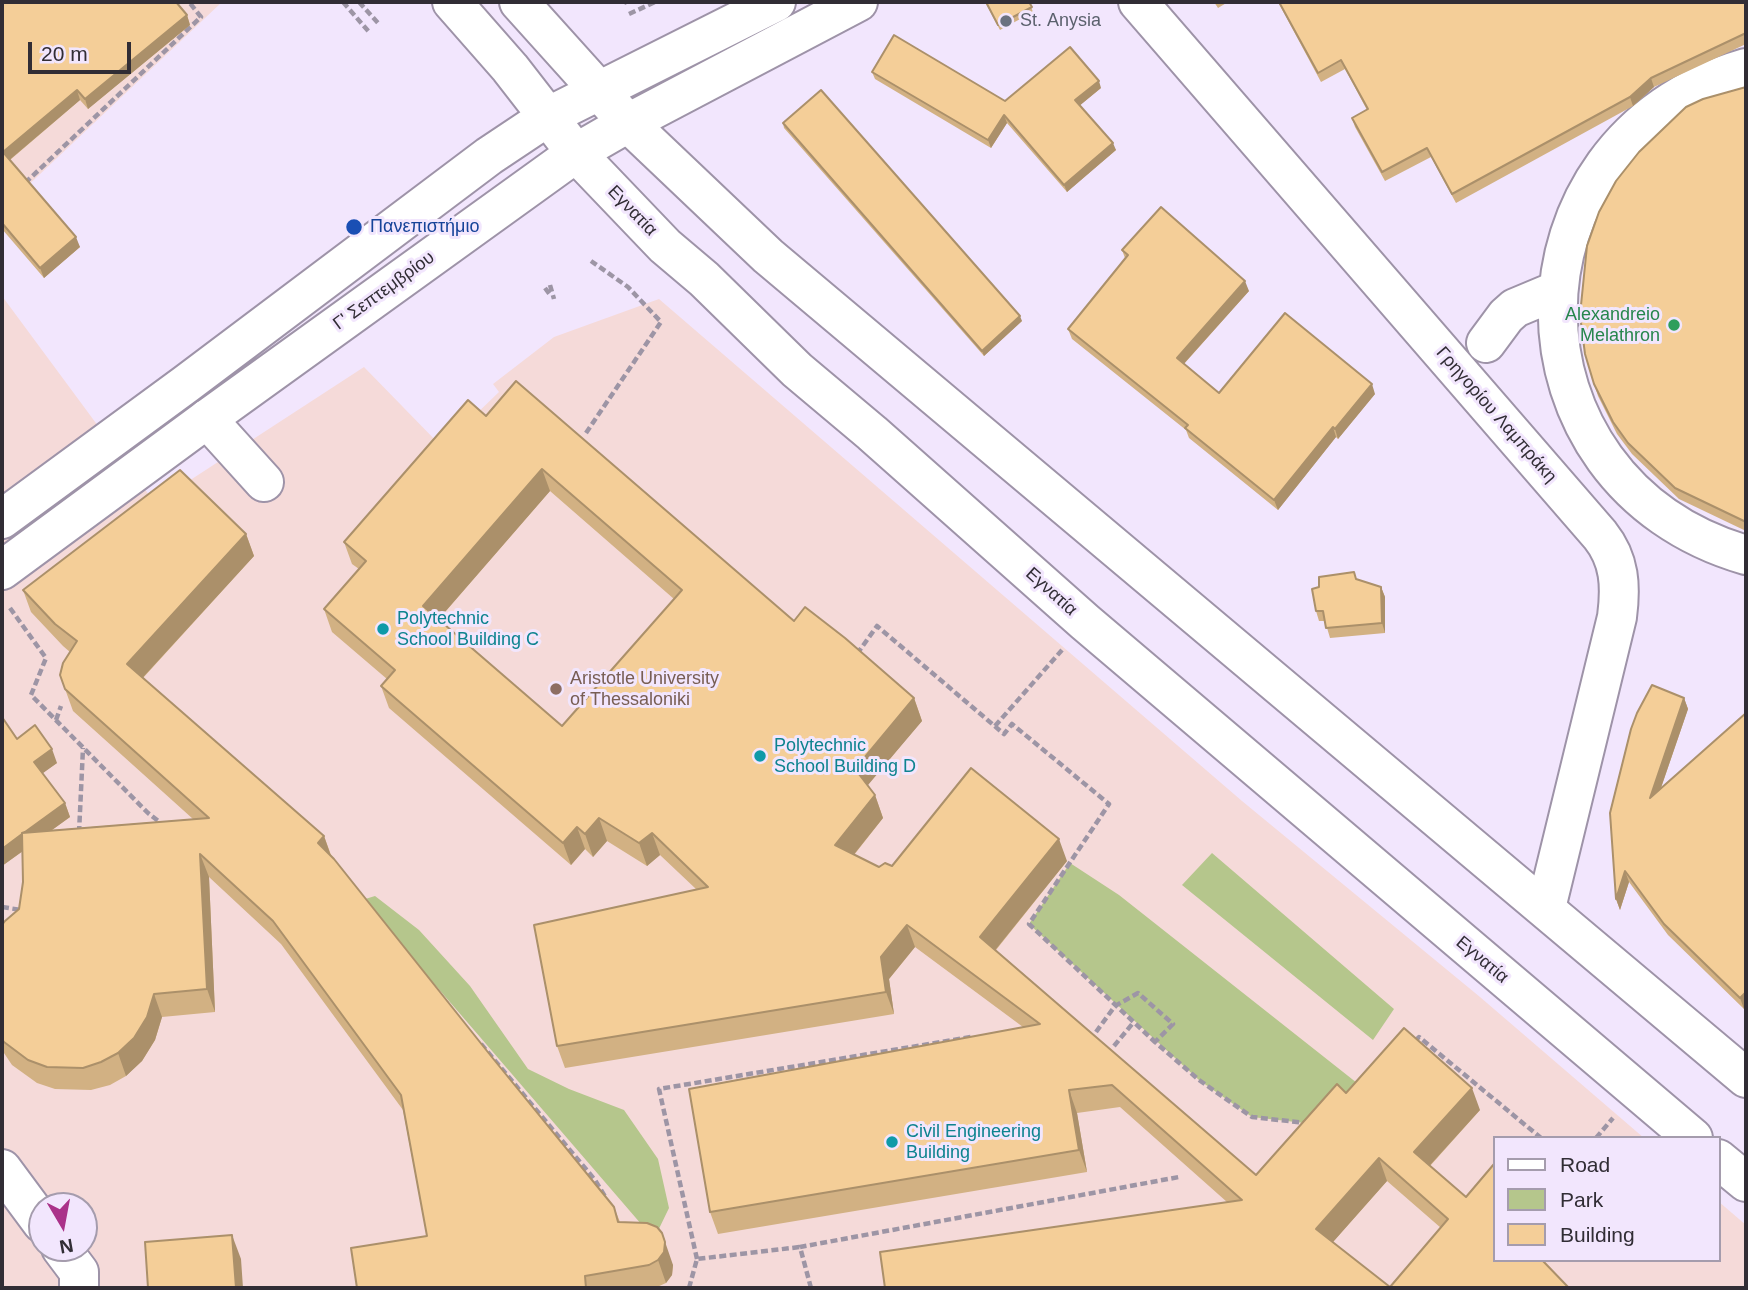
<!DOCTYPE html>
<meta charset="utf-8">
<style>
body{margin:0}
#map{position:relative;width:1748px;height:1290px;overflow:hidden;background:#f2e6fd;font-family:Helvetica,sans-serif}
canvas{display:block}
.frame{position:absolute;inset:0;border:4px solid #312d35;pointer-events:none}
.legend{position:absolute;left:1493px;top:1136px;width:228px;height:126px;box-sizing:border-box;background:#f2e6fd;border:2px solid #a59cad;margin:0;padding:9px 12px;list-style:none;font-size:21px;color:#312d35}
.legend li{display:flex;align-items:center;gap:14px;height:35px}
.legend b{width:35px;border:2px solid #a59cad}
.north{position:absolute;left:28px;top:1192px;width:70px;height:70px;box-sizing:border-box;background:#f2e6fd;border:2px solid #a59cad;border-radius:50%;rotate:170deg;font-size:19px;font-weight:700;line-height:28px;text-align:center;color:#312d35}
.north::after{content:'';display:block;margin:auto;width:24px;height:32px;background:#aa3289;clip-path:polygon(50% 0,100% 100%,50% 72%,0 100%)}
.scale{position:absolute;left:28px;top:42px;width:103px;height:32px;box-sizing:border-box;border:4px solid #312d35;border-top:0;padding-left:9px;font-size:21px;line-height:24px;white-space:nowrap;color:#312d35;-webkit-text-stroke:5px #f2e6fd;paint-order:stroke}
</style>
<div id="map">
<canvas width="1748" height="1290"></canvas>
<div class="frame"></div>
<ul class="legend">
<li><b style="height:9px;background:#fff"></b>Road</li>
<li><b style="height:19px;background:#b5c68c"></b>Park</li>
<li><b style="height:19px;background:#f4ce98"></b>Building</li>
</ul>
<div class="north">N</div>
<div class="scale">20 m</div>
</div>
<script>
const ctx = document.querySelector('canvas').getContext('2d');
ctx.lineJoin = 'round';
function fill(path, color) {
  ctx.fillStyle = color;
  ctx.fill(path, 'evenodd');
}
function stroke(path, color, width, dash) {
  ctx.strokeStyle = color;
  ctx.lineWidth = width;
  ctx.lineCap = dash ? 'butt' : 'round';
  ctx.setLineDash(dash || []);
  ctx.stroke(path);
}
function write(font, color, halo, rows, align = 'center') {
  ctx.font = font + ' Helvetica,sans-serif';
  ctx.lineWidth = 6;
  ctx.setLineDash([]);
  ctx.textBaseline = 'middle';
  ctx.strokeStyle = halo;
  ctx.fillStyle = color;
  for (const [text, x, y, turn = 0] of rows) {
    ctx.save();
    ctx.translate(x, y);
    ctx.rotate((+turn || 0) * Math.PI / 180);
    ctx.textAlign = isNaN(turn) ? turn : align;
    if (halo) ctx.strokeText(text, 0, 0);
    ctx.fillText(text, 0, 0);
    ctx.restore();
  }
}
const education = new Path2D(`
 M2,2h220l-220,208z
 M2,296l153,207 209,-136 78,80 57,-55 -6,-8 61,-47 105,-38 583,502 238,196 164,141h-150v122h224v-59l28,24v63h-1744zM42,1206h42v42h-42z`);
const green = new Path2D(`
 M1212,853l182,156 -21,31 -191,-155z
 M1070,863l49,32 238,188 -44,41 -61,-7 -53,-37 -170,-156z
 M375,896l44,34 51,56 58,83 41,20 55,21 34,49 11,49 -15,31 -292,-339z`);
const path = new Path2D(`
 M343,2l26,30
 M359,2l19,21
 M624,3l2,-1
 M629,14l26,-12
 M25,183l176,-166 -12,-15
 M550,285l4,14
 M545,288l6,8
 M586,433l75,-111 -33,-35 -37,-26
 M2,467h1
 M10,608l36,50 -15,37 117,118 14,11
 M857,654l20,-28 127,108 8,-10 97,80 -80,120 126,118
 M56,720l5,-14
 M995,726l67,-76
 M79,833l4,-85
 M2,907l19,3
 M1096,1032l19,-26 23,-13 35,31 -18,18 44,38 53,37 54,6
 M1415,1041l4,-4 122,101
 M481,1044l114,136 11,18
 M1114,1046l19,-23
 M1596,1138l17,-20
 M697,1259l-38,-170 312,-52
 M689,1288l8,-29 103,-12
 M811,1288l-11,-41 379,-70`);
const minor = new Path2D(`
 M1138,2l462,533c20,25 21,51 17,82l-71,291
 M1746,68c-251,73 -251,414 0,487
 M1486,343l20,-27 9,-8 43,-18
 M207,419l57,63
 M2,1169l40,54
 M61,1248l18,24v16`);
const major = new Path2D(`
 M452,2l58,66 66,85 89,93 39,33 93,91 75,63 213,189 608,516
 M519,2l109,121 140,133 978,822
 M2,519l184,-135 303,-228 60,-40 227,-114
 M2,570l205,-151 369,-266 52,-30 230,-121
 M1718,1159l28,23`);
const wall = new Path2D(`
 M2,2l185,13 3,10 -102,84 -8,-9 -70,60 70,87 -36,31 -42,-49z
 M985,2h44l4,10 -33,18z
 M1214,2h14l-10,6z
 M1278,2h468v42l-92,43 -21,19 -177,97 -25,-46 -46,24 -30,-54 -3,-9 15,-8 -22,-41 -24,13z
 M872,72l133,29 96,-13 -21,17 36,45 -49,42 -60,-69 -16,25 -116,-69z
 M1746,87v444l-67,-32 -47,-45 -15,-20 -19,-38 -4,-12z
 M783,123l239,198 -38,35 -200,-228z
 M1122,250l127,41 -65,73 35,29 156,1 -37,45 -2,-2 -58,73 -89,-72 -3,-8 -114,-91 -4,-10 57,-71z
 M486,416l308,205 120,77 8,23 -55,64 8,10 8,23 -29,37 25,12 188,-6 -71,89 260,225 90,-82 134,17 -50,56 64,94 75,28h-684l342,-86 -107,-95 -43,6 10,59 -369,62 -8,-22 313,-185 -108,-80 -26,32 5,35 -329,54 -8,-22 139,-157 -36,-34 -13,11 -40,-25 -14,16 -8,-8 -14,16 -182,-157 -8,-22 6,-7 -55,-47 -8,-23 35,-40 -7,-5 -8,-22zM550,491l124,108 -112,127 -123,-107zM1387,1181l54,47 -51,59 -57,-45z
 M246,534l8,22 -111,122 181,158 7,19 160,201 123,151 6,15 53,43 -1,10 -6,8 -9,4 -5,1h-295l70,-52 -24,-126 -122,-166 -72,-67 6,135 -53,5 -7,23 -13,21 -16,15 -16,9 -19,5 -36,-1 -18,-6 -25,-18 -10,-15v-125l17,-16 4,-27v-31l-21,15v-149l15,22 40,24 -15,10 23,30 5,14 -18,13 141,-11 -120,-108 -13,-36 10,-23 -7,-6 -32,-34 -8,-22z
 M1354,572l2,8 25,7 4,10v36l-55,5 -5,-17h-6l-3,-10 3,-24z
 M1684,698l4,11 -27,79 85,-75v294l-2,2 -76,-74 -39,-53 -9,28 -4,-11z`);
const shadedWall = new Path2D(`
 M187,15l3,10 -102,84 -3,-10z
 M1651,78l3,9 -21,19 -3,-9z
 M1099,81l2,7 -23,19 -3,-7z
 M77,90l3,10 -73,62 -4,-10z
 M1004,115l3,8 -16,25 -3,-8z
 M1113,143l3,7 -49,42 -3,-7z
 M76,237l4,10 -36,31 -4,-10z
 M1245,281l4,10 -69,77 -3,-10z
 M1020,316l2,5 -38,35 -2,-5z
 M1372,384l3,10 -37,45 -3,-10z
 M1333,427l3,10 -58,73 -4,-10z
 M542,469l8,22 -119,137 -8,-22z
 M246,534l8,22 -119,130 -8,-22z
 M1381,587l4,10v36l-3,-10z
 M914,698l8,23 -59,70 -8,-22z
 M1684,698l4,11 -34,99 -4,-10z
 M52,749l5,14 -18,13 -5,-14z
 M875,795l8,23 -40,50 -8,-23z
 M65,803l5,14 -68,49v-17z
 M599,818l8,23 -14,16 -8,-23z
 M577,827l8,22 -14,16 -8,-22z
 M652,833l8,22 -13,11 -8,-23z
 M324,836l8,23 -14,-16z
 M1059,839l8,22 -79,98 -8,-22z
 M200,854l9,23 6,135 -8,-23z
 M1625,871l4,11 -9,28 -4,-11z
 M907,925l8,22 -26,32 5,35 -8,-22 -5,-35z
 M1746,992v15l-2,2 -4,-11z
 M154,994l8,23 -7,23 -13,21 -16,15 -8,-23z
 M1472,1088l8,22 -58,64 -8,-22z
 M1069,1090l8,23 10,59 -8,-22z
 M1379,1158l8,23 -62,70 -9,-22z
 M662,1233l11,32 -1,10 -6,8 -8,-23z
 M232,1235l9,24 2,29h-7z`);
const building = new Path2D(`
 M2,2h174l11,13 -102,84 -8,-9 -74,62 73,85 -36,31 -38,-45z
 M986,2h43l3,5 -34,18z
 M1279,2h467v31l-95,45 -21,19 -178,97 -25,-46 -45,24 -30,-54 16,-9 -27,-49 -23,13z
 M894,35l111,66 65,-54 29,34 -24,19 38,43 -49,42 -60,-70 -16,25 -116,-68z
 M1746,87v435l-71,-34 -47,-45 -15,-21 -19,-38 -9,-30 -5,-39 7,-69 12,-34 17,-31 23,-29 47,-45 17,-8z
 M821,90l199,226 -38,35 -199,-228z
 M1161,207l84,74 -68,77 42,35 66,-80 87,71 -37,45 -2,-2 -59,73 -89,-72 3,-3 -120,-96 60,-74 -6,-5z
 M516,381l278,240 11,-14 40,31 69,60 -59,71 20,26 -40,50 44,22 6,-4 7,3 79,-98 88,71 -79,98 276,238 81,-91 9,9 58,-65 68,60 -58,64 52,45 28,-33v96h48l27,28h-684l-5,-36 362,-52 -130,-115 -43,5 10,60 -369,62 -21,-123 351,-65 -133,-99 -26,32 5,35 -329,54 -23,-121 174,-38 -56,-54 -13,10 -40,-25 -14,16 -8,-7 -14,16 -182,-157 14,-16 -71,-61 42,-48 -22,-19 124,-142 18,16zM542,469l140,121 -120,136 -139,-120zM1379,1158l69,61 -58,68 -74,-58z
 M180,470l66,64 -119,130 197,172 -6,7 16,16 157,197 123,151 4,15 29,1 10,4 5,6 3,9 -1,10 -6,8 -9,5 -64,11 1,12h-229l-6,-40 76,-12 -26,-141 -128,-174 -73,-67 7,135 -53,5 -7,23 -13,21 -16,15 -17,9 -18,6 -36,-1 -19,-7 -24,-18 -2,-3v-114l3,-4 14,-12 4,-27 -1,-49 187,-15 -144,-129 -5,-14 3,-12 14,-22 -22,-17 -32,-34z
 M1354,572l2,7 25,8 1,36 -56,5 -3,-17h-7l-4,-22 7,-2v-10z
 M1652,685l32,13 -34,100 96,-85v279l-6,6 -76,-74 -39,-53 -9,28 -6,-86 21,-84 6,-16z
 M2,717l15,22 18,-14 17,24 -18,13 31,41 -40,29 -3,1v1l-20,15z
 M232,1235l4,53h-88l-3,-46z`);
const markers = [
 [1006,21,7,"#6b7280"],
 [354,227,9,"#1a4fb4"],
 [1674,325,7,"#2e9e5b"],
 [383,629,7,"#0f9aa8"],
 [556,689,7,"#8d6e63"],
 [760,756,7,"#0f9aa8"],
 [892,1142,7,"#0f9aa8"]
];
const worshipNames = [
 ["St. Anysia",1020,21]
];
const streetNames = [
 ["Εγνατία",632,211,46],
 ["Γ' Σεπτεμβρίου",384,291,-36],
 ["Γρηγορίου Λαμπράκη",1496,415,49],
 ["Εγνατία",1051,592,42],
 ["Εγνατία",1482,960,40]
];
const transitNames = [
 ["Πανεπιστήμιο",370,227]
];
const leisureNames = [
 ["Alexandreio",1660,315],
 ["Melathron",1660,336]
];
const cultureNames = [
 ["Polytechnic",397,619],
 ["School Building C",397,640],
 ["Polytechnic",774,746],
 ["School Building D",774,767],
 ["Civil Engineering",906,1132],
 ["Building",906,1153]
];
const educationNames = [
 ["Aristotle University",570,679],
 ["of Thessaloniki",570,700]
];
fill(education, '#f5dad9');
fill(green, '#b5c68c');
stroke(minor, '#9e93a8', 42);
stroke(major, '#9e93a8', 42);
stroke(path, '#9d95a5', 4.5, [7, 3.5]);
stroke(minor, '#fff', 38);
stroke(major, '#fff', 38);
fill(wall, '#d2b183');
fill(shadedWall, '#ab906a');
fill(building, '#f4ce98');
stroke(building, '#ab906a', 2);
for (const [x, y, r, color] of markers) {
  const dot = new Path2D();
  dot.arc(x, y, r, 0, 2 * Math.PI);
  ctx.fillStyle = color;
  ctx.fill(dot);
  stroke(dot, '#f2e6fd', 2.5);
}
write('18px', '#5b616d', '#f2e6fd', worshipNames, 'left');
write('18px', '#312d35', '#f2e6fd', streetNames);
write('18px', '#164399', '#f2e6fd', transitNames, 'left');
write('18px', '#27864d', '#f2e6fd', leisureNames, 'right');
write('18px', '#0d838f', '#f2e6fd', cultureNames, 'left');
write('18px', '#785e54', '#f2e6fd', educationNames, 'left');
</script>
